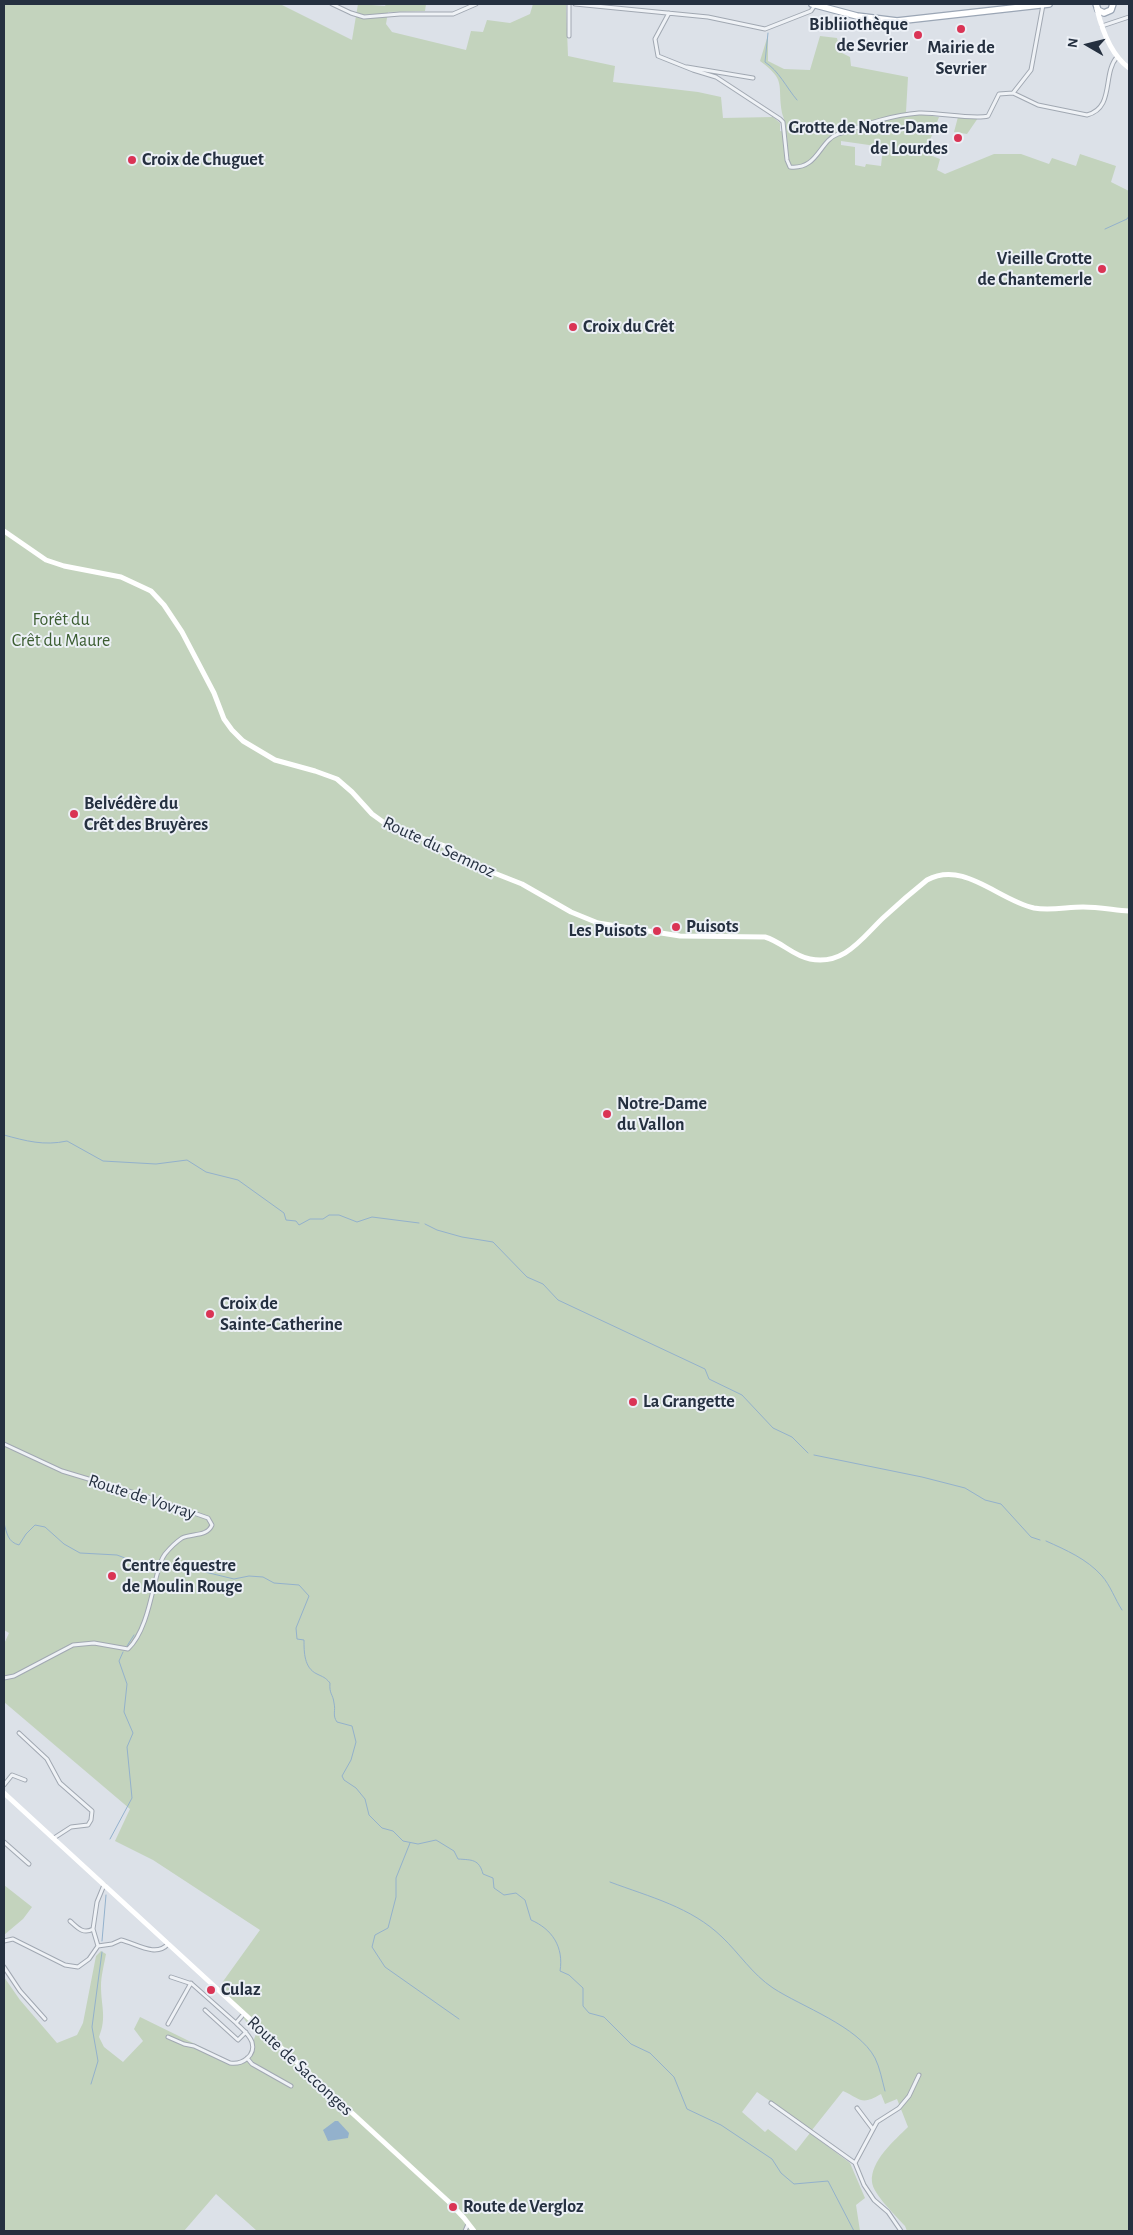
<!DOCTYPE html>
<meta charset="utf-8">
<style>
body{margin:0}
#map{position:relative;width:1133px;height:2235px;overflow:hidden;background:#dce1e8;font-family:"Alegreya Sans",sans-serif}
canvas{display:block}
.frame{position:absolute;inset:0;border:5px solid #253040;pointer-events:none}
.north{position:absolute;left:1063px;top:20px;width:50px;height:50px;-webkit-text-stroke:4px #ecf0f6;paint-order:stroke;rotate:278deg;font-size:14px;font-weight:700;line-height:20px;text-align:center;color:#253040}
.north::after{content:'';display:block;margin:auto;width:18px;height:22px;background:#253040;clip-path:polygon(50% 0,100% 100%,50% 72%,0 100%)}
</style>
<div id="map">
<canvas width="1133" height="2235"></canvas>
<div class="frame"></div>
<div class="north">N</div>
</div>
<script>
const ctx = document.querySelector('canvas').getContext('2d');
ctx.lineJoin = 'round';
function fill(path, color) {
  ctx.fillStyle = color;
  ctx.fill(path, 'evenodd');
}
function stroke(path, color, width, dash) {
  ctx.strokeStyle = color;
  ctx.lineWidth = width;
  ctx.lineCap = dash ? 'butt' : 'round';
  ctx.setLineDash(dash || []);
  ctx.stroke(path);
}
function write(font, color, halo, rows, align = 'center') {
  ctx.font = font + ' "Alegreya Sans",sans-serif';
  ctx.lineWidth = 4;
  ctx.setLineDash([]);
  ctx.textBaseline = 'middle';
  ctx.strokeStyle = halo;
  ctx.fillStyle = color;
  for (const [text, x, y, turn = 0] of rows) {
    ctx.save();
    ctx.translate(x, y);
    ctx.rotate((+turn || 0) * Math.PI / 180);
    ctx.textAlign = isNaN(turn) ? turn : align;
    if (halo) ctx.strokeText(text, 0, 0);
    ctx.fillText(text, 0, 0);
    ctx.restore();
  }
}
const green = new Path2D(`
 M4,4h276l72,36 6,-36 27,2 1,-2h40l-1,7 -37,1 -2,12 6,8 74,18 5,-19 12,1 4,-12 23,3 20,-9 3,-10 33,1 2,51 47,10 -2,16 85,10 23,5 2,21 50,-1 7,6v8l5,1c2,-8 -1,-12 -3,-19 -5,-29 5,-32 -22,-52l8,-26v26l16,8 26,1 10,-34 17,2 3,14 10,5 1,9 57,11 -2,35 33,5 -14,36 15,6 -3,11 8,4 49,-20h27l28,10 3,-6 24,8 4,-12 36,12 -5,16 18,9v2040h-222l-2,-5c-9,-10 -32,-32 -33,-44 -2,-21 23,-42 36,-55l-11,-28 -12,5 -4,-10c-20,12 -20,5 -38,-3l-31,39 -55,-38 -15,20 23,20 3,-3 28,22 14,-18 40,30 15,35 -9,7 4,26h-603l-41,-37 -32,37h-180v-254l16,23 37,43 20,-8 6,-12 13,-67 5,-5 5,3c-2,11 -5,22 -5,32 0,21 6,31 -2,51l5,10 19,15 20,-21 -9,-12 6,-12 98,48 9,-7 9,-24 -37,-47 41,-57 -107,-70 -38,-19 15,-32 -126,-107v-58l5,-11 -5,-3zM841,141l42,6 -2,19 -15,-2 -1,3 -10,-2v-18l-14,-2z
 M958,117l20,1 -11,16 -13,-2z
 M4,1885l28,22 -9,12 -19,16z`);
const water = new Path2D(`
 M335,2121h3l11,12 -1,5 -20,3 -5,-11z`);
const stream = new Path2D(`
 M768,33l-3,29c14,9 21,25 32,38
 M1105,229l22,-10 2,-3
 M4,1135c22,6 40,11 63,6l36,20 53,3 31,-4 19,12 32,8 46,33 2,7 10,1 3,4 11,-6h13l6,-4h10l18,7 15,-5 47,6
 M425,1224l12,6 25,7 31,5 34,35 16,7 15,16 147,69 4,10 33,16 31,33 19,9 16,16
 M814,1455l108,22 43,11 20,12 16,4 30,33 9,3
 M4,1523c3,11 4,19 15,22l7,-11 9,-9 10,2 19,17 16,9 37,2 32,12 27,-2 58,14 15,-3 14,1 11,6 25,2 10,11 -13,32 1,11 7,1c0,12 0,28 13,34 6,3 8,3 13,9 -1,11 3,11 4,20 2,8 -2,12 3,19l15,4 4,16 -5,18 -9,16 2,4 12,8 9,11 4,16 13,13 11,3 10,10 15,3 18,-4 18,11 4,8c14,1 21,0 25,15l10,4 1,10 10,7 12,-2 9,7 6,20c21,9 33,27 29,51l9,4 14,13v18l6,7 15,4 27,27 19,9 24,24 13,32 34,16 51,34 9,14 13,11 34,-3 26,50
 M1046,1541c20,9 41,18 56,35 8,9 13,23 20,34
 M127,1646l7,-11
 M110,1839l22,-41 -5,-51 6,-14 -9,-21 3,-28 -8,-23 4,-9
 M410,1843l-14,35v19l-8,31 -13,7 -3,12 13,20 74,52
 M610,1882c40,15 81,25 112,55 17,16 30,37 51,51 29,19 85,38 102,70 5,10 7,22 10,33
 M102,1941l4,-46
 M91,2084l7,-23 -6,-34 10,-75`);
const street = new Path2D(`
 M332,4l19,9 13,4 36,-3h53l23,-10
 M569,4v32
 M575,4l133,13 57,12 46,-18 4,-6
 M669,13l-14,26 3,17 35,14 23,7 64,42 3,3 4,38 3,7c28,3 29,-26 48,-33 26,-9 53,-19 81,-21 18,-1 54,7 69,3l11,-22 14,-1 18,-23 12,-65
 M1102,26l27,-9
 M687,67l66,11
 M1013,93l25,12 49,10c28,-7 15,-41 30,-58
 M4,1444l58,27 86,26 60,21 4,7c-5,12 -20,8 -30,13 -6,4 -12,10 -17,16 -6,8 -7,18 -10,28 -5,21 -11,52 -27,67l-34,-6 -21,2 -59,31 -10,2
 M19,1733l28,26 13,24 32,28 -1,9 -3,5 -17,2 -17,11
 M4,1785l8,-10 13,5
 M4,1842l25,22
 M70,1921c7,6 13,14 23,8l4,-27 7,-17
 M4,1941l9,-2 52,26 13,2 11,-8 9,-13 -5,-17
 M98,1946l14,-2 9,-4c14,3 35,18 47,4
 M4,1967l16,24 25,28
 M171,1977l21,7 44,39
 M205,2010l33,30 8,-8
 M168,2024l23,-41
 M168,2037l16,7 10,2 36,17c12,2 26,-7 22,-21 -3,-8 -10,-13 -16,-19l6,-7
 M247,2058l5,6 39,22
 M771,2103l84,60 9,22 10,15 14,12 13,19
 M857,2108l15,20
 M855,2163l22,-41 22,-14 10,-12 10,-21
 M465,2231l3,-7`);
const secondary = new Path2D(`
 M1097,9c5,21 14,46 32,59
 M4,531l42,29 18,6 57,11 30,14 13,14 18,27 32,61 10,26 8,11 11,11 32,19 40,11 22,8 15,13 20,22 18,13 55,19 39,23 38,15 49,28 27,11 82,13 85,1c17,5 28,19 45,22 34,7 52,-21 73,-41 14,-13 29,-26 44,-38 37,-20 71,20 107,28 16,3 33,-1 49,-1 16,0 31,3 46,4
 M4,1793l445,409 15,16 10,13`);
const primary = new Path2D(`
 M812,4l45,12 40,5 152,-17
 M1096,4l2,6 6,3 7,-3 2,-6`);
const markers = [
 [961,29,5,"#da3455"],
 [918,35,5,"#da3455"],
 [958,138,5,"#da3455"],
 [132,160,5,"#da3455"],
 [1102,269,5,"#da3455"],
 [573,327,5,"#da3455"],
 [74,814,5,"#da3455"],
 [676,927,5,"#da3455"],
 [657,931,5,"#da3455"],
 [607,1114,5,"#da3455"],
 [210,1314,5,"#da3455"],
 [633,1402,5,"#da3455"],
 [112,1576,5,"#da3455"],
 [211,1990,5,"#da3455"],
 [453,2207,5,"#da3455"]
];
const poiNames = [
 ["Bibliiothèque",908,25,"right"],
 ["de Sevrier",908,46,"right"],
 ["Mairie de",961,48,"center"],
 ["Sevrier",961,69,"center"],
 ["Grotte de Notre-Dame",948,128,"right"],
 ["de Lourdes",948,149,"right"],
 ["Croix de Chuguet",142,160],
 ["Vieille Grotte",1092,259,"right"],
 ["de Chantemerle",1092,280,"right"],
 ["Croix du Crêt",583,327],
 ["Belvédère du",84,804],
 ["Crêt des Bruyères",84,825],
 ["Puisots",686,927],
 ["Les Puisots",647,931,"right"],
 ["Notre-Dame",617,1104],
 ["du Vallon",617,1125],
 ["Croix de",220,1304],
 ["Sainte-Catherine",220,1325],
 ["La Grangette",643,1402],
 ["Centre équestre",122,1566],
 ["de Moulin Rouge",122,1587],
 ["Culaz",221,1990],
 ["Route de Vergloz",463,2207]
];
const parkNames = [
 ["Forêt du",61,620],
 ["Crêt du Maure",61,641]
];
const streetNames = [
 ["Route du Semnoz",439,847,25],
 ["Route de Vovray",142,1497,18],
 ["Route de Sacconges",300,2066,43]
];
fill(green, '#c3d3bd');
fill(water, '#93b1cc');
stroke(stream, '#93b1cc', 1);
stroke(street, '#a1a8b2', 5);
stroke(primary, '#9ba6b5', 8);
stroke(street, '#eff2f6', 3);
stroke(secondary, '#fff', 5);
stroke(primary, '#fff', 5.5);
for (const [x, y, r, color] of markers) {
  const dot = new Path2D();
  dot.arc(x, y, r, 0, 2 * Math.PI);
  ctx.fillStyle = color;
  ctx.fill(dot);
  stroke(dot, '#ecf0f6', 2);
}
write('bold 18px', '#253040', '#ecf0f6', poiNames, 'left');
write('18px', '#3b5d31', '#ecf0f6', parkNames);
write('18px', '#253040', '#ecf0f6', streetNames);
</script>
